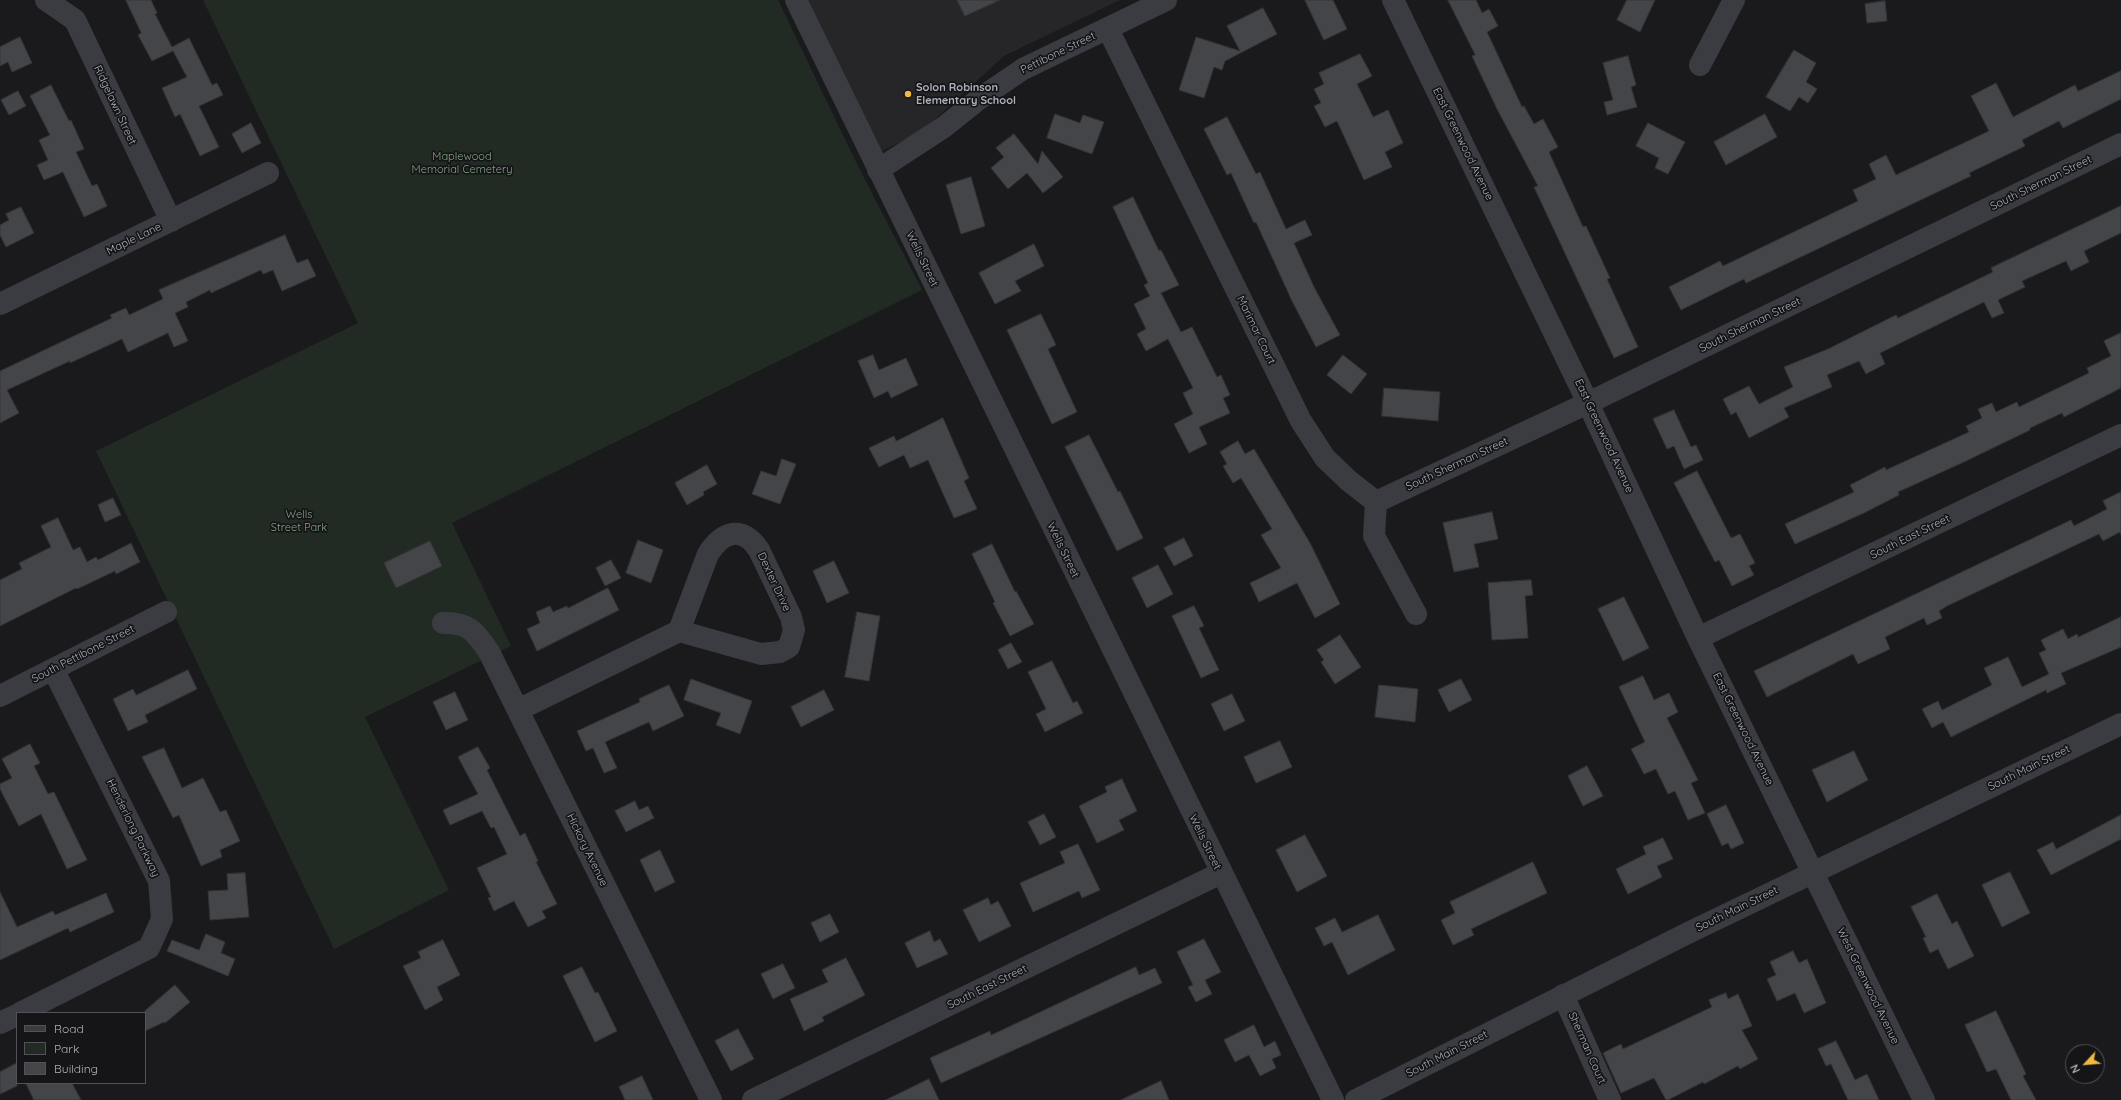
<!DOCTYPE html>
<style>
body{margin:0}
#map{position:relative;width:2121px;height:1100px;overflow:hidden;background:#1a1a1c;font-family:Quicksand,sans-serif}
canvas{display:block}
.legend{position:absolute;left:16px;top:1012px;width:130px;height:72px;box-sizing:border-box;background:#151517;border:1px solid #525359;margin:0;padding:5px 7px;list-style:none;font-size:12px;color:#adb1bc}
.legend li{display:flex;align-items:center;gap:8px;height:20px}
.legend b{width:20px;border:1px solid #525359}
.north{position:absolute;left:2065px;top:1044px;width:40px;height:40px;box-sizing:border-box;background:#151517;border:1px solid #525359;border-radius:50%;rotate:244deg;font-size:11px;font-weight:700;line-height:16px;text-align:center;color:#adb1bc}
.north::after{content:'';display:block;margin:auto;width:14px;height:18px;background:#f1b93e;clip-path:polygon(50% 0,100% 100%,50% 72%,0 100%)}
</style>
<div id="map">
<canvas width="2121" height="1100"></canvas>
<ul class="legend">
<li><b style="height:5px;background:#3b3c41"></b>Road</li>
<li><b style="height:11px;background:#222b23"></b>Park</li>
<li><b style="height:11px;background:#444549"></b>Building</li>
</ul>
<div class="north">N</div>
</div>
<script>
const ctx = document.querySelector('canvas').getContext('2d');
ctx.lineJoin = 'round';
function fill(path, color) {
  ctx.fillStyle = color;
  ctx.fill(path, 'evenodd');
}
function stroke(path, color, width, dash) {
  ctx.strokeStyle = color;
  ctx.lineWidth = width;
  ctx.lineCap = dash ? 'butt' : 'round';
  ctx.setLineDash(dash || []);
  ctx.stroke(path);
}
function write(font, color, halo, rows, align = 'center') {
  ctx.font = font + ' Quicksand,sans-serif';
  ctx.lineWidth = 3.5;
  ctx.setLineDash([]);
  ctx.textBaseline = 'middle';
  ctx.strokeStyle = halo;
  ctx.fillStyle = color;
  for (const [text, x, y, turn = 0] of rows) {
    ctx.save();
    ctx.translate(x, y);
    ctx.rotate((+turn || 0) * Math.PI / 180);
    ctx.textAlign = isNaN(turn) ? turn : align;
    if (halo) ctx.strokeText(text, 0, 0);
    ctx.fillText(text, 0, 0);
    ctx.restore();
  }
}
const built = new Path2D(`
 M808,0h312l-116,56 -83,76 -41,20z`);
const green = new Path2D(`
 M203,0h575l77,160 67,130 -470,233 59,123 -146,71 84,173 -115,59 -238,-498 262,-128z`);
const building = new Path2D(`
 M126,0h25l6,13 -2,1 17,33 17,-9 23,47 5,-2 6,12 -24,11 20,41 -19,9 -20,-42 -5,3 -13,-29 25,-11 -14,-26 -21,10 -14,-26 3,-2z
 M957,0h43l-35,16z
 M1305,0h28l14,29 -23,11z
 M1448,0h28l6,13 7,-4 9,17 -11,6 35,75 2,-1 10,18 9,-5 15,28 -9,5 34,75 3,-1 24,52 -3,1 31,68 -24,11 -80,-171 4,-1 -41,-77 -25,-53 3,-1z
 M1627,0h28l-15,32 -23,-12z
 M1885,1l2,20 -20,2 -2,-19z
 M1263,8l14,26 -52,27 -3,9 -8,-3 -10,31 -25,-8 17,-53 44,14 -13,-25z
 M20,37l12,26 -20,9 -4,-10 -8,4v-19z
 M1794,50l22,13 -10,19 11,7 -9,14 -9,-6 -9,14 -24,-14z
 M1360,54l12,22 -15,8 16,33 15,-7 15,33 -18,9 7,15 -28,13 -27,-59 -12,6 -11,-21 7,-3 -7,-14 10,-5 -5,-11z
 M1628,56l8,29 -5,2 6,20 -30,8 -3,-13 9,-2 -10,-37z
 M2121,71v28l-58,29 -4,-7 -37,19 3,6 -56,27 2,3 -225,107 -2,-4 -63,31 -12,-23 51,-26 3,5 135,-65 -5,-11 23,-11 -7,-15 17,-9 10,20 93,-44 -18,-35 25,-13 17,34 62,-32 3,6z
 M51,85l18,36 2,-1 13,29 -8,3 16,34 5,-2 10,22 -23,11 -21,-45 -19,8 -7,-15 11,-5 -9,-20 11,-5 -20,-39z
 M18,91l8,15 -17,9 -8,-15z
 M1055,114l25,9 3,-8 21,7 -12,32 -45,-16z
 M1765,114l12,23 -51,28 -12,-23z
 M1227,117l29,57 4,-2 26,57 19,-9 7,15 -18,8 20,44 26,48 -24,12 -24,-46 -36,-79 -2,1 -23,-50 -4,2 -23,-46z
 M251,123l10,20 -19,10 -10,-19z
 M1648,123l37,19 -17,32 -13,-6 4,-10 -23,-12z
 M1014,134l24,30 4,-13 21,26 -20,16 -16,-20 -19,16 -17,-21 13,-11 -8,-9z
 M971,177l14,49 -24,8 -15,-49z
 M1133,197l26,54 2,-1 18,35 -18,8 20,39 11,-5 25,50 4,-2 9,20 -7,3 7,15 -31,14 8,17 -18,9 -15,-29 19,-10 -10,-21 10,-5 -25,-49 -22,12 -9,-17 9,-5 -12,-25 16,-8 -6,-11 4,-2 -35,-76z
 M2121,206v27l-37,18 5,11 -18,9 -5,-10 -44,20 3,6 -27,13 6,13 -12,5 -8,-16 -104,51 5,11 -19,10 -7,-13 -32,14 5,12 -48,21 5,9 -40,21 -13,-26 -5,3 -8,-16 26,-13 10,18 34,-17 -9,-20 44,-18 68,-34 2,3 95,-46 -2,-4z
 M21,207l13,26 -28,14 -6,-12v-10l9,-5 -3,-6z
 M285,235l12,28 11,-4 8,17 -34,15 -9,-21 -10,4 -2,-4 -50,23 -1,-3 -24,12 2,5 -13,6 13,28 -14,6 -6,-14 -40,19 -6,-13 -52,24v-2l-63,29 12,23 -19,10v-52l112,-53 -2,-3 16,-7 3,7 34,-16 -4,-9z
 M1034,244l10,22 -29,15 6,10 -26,13 -16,-31z
 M1041,314l15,31 -8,4 29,63 -25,12 -45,-94z
 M2121,333v55l-57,29 -2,-4 -32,15v2l-64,31 -68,31 1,3 -35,18 -69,31 -10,-20 69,-32 -4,-7 35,-18 1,3 83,-38 -3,-6 16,-8 -4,-9 14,-6 4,9 21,-10 2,5 70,-34 -2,-5 24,-12 -7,-15z
 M873,355l6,15 27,-12 12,27 -27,13 -3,-7 -14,7 -16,-37z
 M1343,355l24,19 -16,20 -24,-19z
 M1384,388l56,4 -2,29 -56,-5z
 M1674,410l17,37 5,-2 7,15 -19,9 -10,-23 -7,3 -14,-30z
 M943,418l26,60 -5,3 13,28 -23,9 -26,-58 -18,8 -6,-13 -25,12 -10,-19 25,-12 2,5z
 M1089,435l29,57 2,-1 23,47 -26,13 -52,-104z
 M1238,441l7,13 9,-5 56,94 30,61 -25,14 -18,-35 -38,19 -9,-19 31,-15 -20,-33 11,-6 -31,-51 -8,5 -10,-17 4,-2 -7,-12z
 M782,459l14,5 -16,40 -28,-10 9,-23 15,5z
 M707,465l10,19 -14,8 1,3 -17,10 -12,-22z
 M1697,471l34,67 9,-4 15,29 -6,3 5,9 -22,11 -13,-26 -4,2 -41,-79z
 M2121,492v43l-1,-3 -17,9 -4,-7 -152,72 -8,5 3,7 -15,7 -3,-7 -39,19 5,12 -32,15 -5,-10 -86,43 -13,-26 317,-151 3,6 33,-17 -4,-8z
 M113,498l8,17 -16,7 -7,-17z
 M1492,512l6,27 -24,5 5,23 -25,5 -11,-49z
 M58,518l15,32 7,-3 7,15 9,-5 2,3 33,-17 9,19 -24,12 -1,-3 -38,18 -1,-1 -76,38v-46l22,-11 -3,-6 32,-16 -10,-21z
 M1184,538l9,18 -19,10 -10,-18z
 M638,540l25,10 -12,33 -25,-10z
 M430,541l12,25 -46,22 -12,-25z
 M992,544l23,48 1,-1 18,33 -24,12 -17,-33 2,-1 -23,-48z
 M611,560l10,18 -16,8 -9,-18z
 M834,561l15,32 -22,10 -14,-32z
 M1158,565l15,29 -26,14 -15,-30z
 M1531,580l2,15 -8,1 3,42 -36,2 -4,-57z
 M608,588l11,22 -82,41 -10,-22 13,-6 -4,-11 14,-6 3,6 14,-6 1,2z
 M1624,597l25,51 -26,13 -25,-52z
 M1194,606l10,20 -5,2 20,42 -18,8 -29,-62z
 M857,612l23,4 -11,65 -24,-4z
 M2121,617v30l-60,26 5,11 -19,9 -1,-3 -95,47 -8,-15 -11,6 -10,-19 16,-8 4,9 50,-25 -8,-17 24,-11 14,30 27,-13 -10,-21 7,-3 -5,-10 22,-11 5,10 9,-5 1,3z
 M1340,635l21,32 -26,17 -14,-22 3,-2 -7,-10z
 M1011,643l11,19 -14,7 -10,-19z
 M1052,661l21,42 4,-2 6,12 -38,19 -9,-18 10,-5 -18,-37z
 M188,670l9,19 -52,26 3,7 -20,9 -15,-32 20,-10 3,6z
 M1643,676l11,24 15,-7 9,19 -11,6 31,62 -7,3 14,30 -17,7 -13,-29 -7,3 -12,-25 -12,5 -13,-25 14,-7 -26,-55z
 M691,679l61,22 -12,33 -24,-9 5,-12 -37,-13z
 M1461,679l11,21 -23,12 -11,-22z
 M669,685l15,31 -31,15 -4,-9 -44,20 12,26 -13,5 -11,-25 -7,3 -9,-20 63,-29 -1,-3z
 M1379,685l39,4 -3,33 -40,-5z
 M824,690l10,20 -33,17 -10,-20z
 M455,692l13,28 -22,10 -13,-28z
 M1232,694l13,27 -21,10 -13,-27z
 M1280,741l12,26 -36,16 -12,-26z
 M30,744l10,19 -6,3 14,28 6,-2 33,68 -20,9 -26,-55 -22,12 -19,-37v-5l12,-6 -10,-19z
 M478,747l12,21 -3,2 33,66 5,-3 13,28 -2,1 21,42 -15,7 4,7 -18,9 -14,-26 -20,10 -6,-13 3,-1 -14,-29 30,-14 -13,-27 -3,1 -9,-17 -32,14 -7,-15 35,-16 -20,-37z
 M164,748l18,40 21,-10 17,34 6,-2 14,31 -20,9 2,7 -21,9 -22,-51 -6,3 -31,-61z
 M1854,751l14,29 -41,22 -15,-32z
 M1587,766l16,30 -20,10 -15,-30z
 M1122,779l15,32 -18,9 5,10 -27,13 -18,-37 28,-14 -2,-5z
 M635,801l4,9 9,-4 6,12 -28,14 -11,-21z
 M1726,805l18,38 -13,6 -3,-6 -6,3 -15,-32z
 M1044,814l12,23 -16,8 -12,-23z
 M2121,815v24l-70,36 -14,-25 16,-8 3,7z
 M1305,835l22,41 -30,16 -21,-42z
 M1663,838l10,21 -16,7 5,11 -34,17 -12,-25 30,-15 -3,-7z
 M1078,844l22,46 -18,8 -3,-7 -46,21 -13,-29 45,-20 -5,-11z
 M660,850l15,32 -20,10 -15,-32z
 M1533,862l14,31 -76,36 3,6 -21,10 -12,-25 14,-7 -5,-11z
 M2010,872l20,41 -28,14 -20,-42z
 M245,873l4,44 -39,3 -2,-29 20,-1 -1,-16z
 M0,892l17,35 36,-16 2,4 51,-22 8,19 -44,20 -2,-4 -68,32z
 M1937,894l15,30 5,-3 17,35 -26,13 -10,-20 -8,4 -7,-15 3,-1 -15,-30z
 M988,898l3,7 7,-4 13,25 -32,16 -16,-32z
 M830,914l9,18 -19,10 -9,-19z
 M1378,915l17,35 -47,25 -16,-33 -8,4 -9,-18 20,-10 7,14z
 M930,931l4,11 6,-3 8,15 -31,14 -12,-25z
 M206,934l19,8 -4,11 14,6 -7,17 -61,-25 5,-11 27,10z
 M1204,939l17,33 -16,8 7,14 -16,8 -8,-15 5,-2 -16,-33z
 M443,940l17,35 -23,12 6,13 -18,10 -22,-44 18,-8 -3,-6z
 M1793,951l6,12 8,-4 19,44 -22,10 -9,-20 -18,8 -10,-22 9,-4 -6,-13z
 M846,958l19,37 -43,22 2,4 -20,10 -14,-32 38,-17 -6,-12z
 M783,964l12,24 -22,11 -12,-25z
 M582,967l13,26 3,-1 19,39 -22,11 -32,-66z
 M1136,967l3,8 16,-7 7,15 -221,100 -11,-25 60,-27 1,4z
 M175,985l15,17 -25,21 -1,-1 -19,9v-20z
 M1726,993l2,6 10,-5 14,32 -10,4 16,29 -18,10 -2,-3 -34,18 -1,-2 -35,18h-2l-12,-22 -33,15 -18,-40 18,-9 2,5 89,-42 -3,-7z
 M1996,1011l30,63 -3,2 13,24h-25l-15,-31 -9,3 -22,-47z
 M1254,1025l10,22 11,-6 6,14 -9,4 4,9 -16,8 -11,-21 -14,7 -11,-22z
 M738,1029l16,30 -23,12 -16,-30z
 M1836,1041l19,39 12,-6 12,26h-31l-17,-36 -5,2 -8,-17z
 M17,1063v23l-17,8v-22z
 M642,1076l11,24h-28l-6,-13z
 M929,1079l10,21h-53z
 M1161,1081l8,19h-48z
 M26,1083h46l9,17h-47z`);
const minor = new Path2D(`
 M46,0l29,20 96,201
 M796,0l537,1100
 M1393,0l195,403 110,235 226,462
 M1108,29l193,392 24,37 24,23 27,21
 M1700,65l34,-65
 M878,170l66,-43 35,-28 44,-30 143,-69
 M0,304l268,-131
 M1376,502l212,-99 533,-259
 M1376,502l-2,34 42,78
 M443,623c25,-1 33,9 46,29l222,448
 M1698,638l423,-203
 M0,696l166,-84
 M518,710l161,-79 82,23 19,-2 9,-5 5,-17 -3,-13 -32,-67c-17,-25 -36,-19 -51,4l-29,77
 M1563,995l47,105
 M20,1013l129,-65 13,-29 -3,-38 -106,-212
 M0,1023l17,-8
 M753,1100l468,-227
 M1356,1100l332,-167 433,-209`);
const markers = [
 [908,94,4,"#f1b93e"]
];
const streetNames = [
 ["Pettibone Street",1058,53,-26],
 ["Ridgelawn Street",115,105,65],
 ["East Greenwood Avenue",1463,144,64],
 ["South Sherman Street",2041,183,-26],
 ["Maple Lane",134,239,-26],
 ["Wells Street",922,259,64],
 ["South Sherman Street",1750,325,-26],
 ["Marimar Court",1256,330,64],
 ["East Greenwood Avenue",1604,436,65],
 ["South Sherman Street",1457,464,-25],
 ["South East Street",1910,537,-26],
 ["Wells Street",1063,550,64],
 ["Dexter Drive",774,582,65],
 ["South Pettibone Street",83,654,-27],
 ["East Greenwood Avenue",1743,729,64],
 ["South Main Street",2029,768,-26],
 ["Henderlong Parkway",133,828,64],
 ["Wells Street",1205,842,64],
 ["Hickory Avenue",587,850,64],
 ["South Main Street",1737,909,-26],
 ["West Greenwood Avenue",1868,986,64],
 ["South East Street",987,987,-26],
 ["Sherman Court",1587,1048,66],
 ["South Main Street",1447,1054,-27]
];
const poiNames = [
 ["Solon Robinson",916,88],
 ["Elementary School",916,101]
];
const parkNames = [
 ["Maplewood",462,157],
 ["Memorial Cemetery",462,170],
 ["Wells",299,515],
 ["Street Park",299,528]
];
fill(built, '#262629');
fill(green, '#222b23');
fill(building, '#444549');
stroke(building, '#343438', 1);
stroke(minor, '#3b3c41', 22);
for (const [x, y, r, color] of markers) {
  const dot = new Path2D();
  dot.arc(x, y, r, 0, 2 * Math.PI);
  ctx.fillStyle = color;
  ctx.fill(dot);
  stroke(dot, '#151517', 1.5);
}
write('11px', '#adb1bc', '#151517', streetNames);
write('bold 11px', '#adb1bc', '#151517', poiNames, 'left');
write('11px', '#84a687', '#151517', parkNames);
</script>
